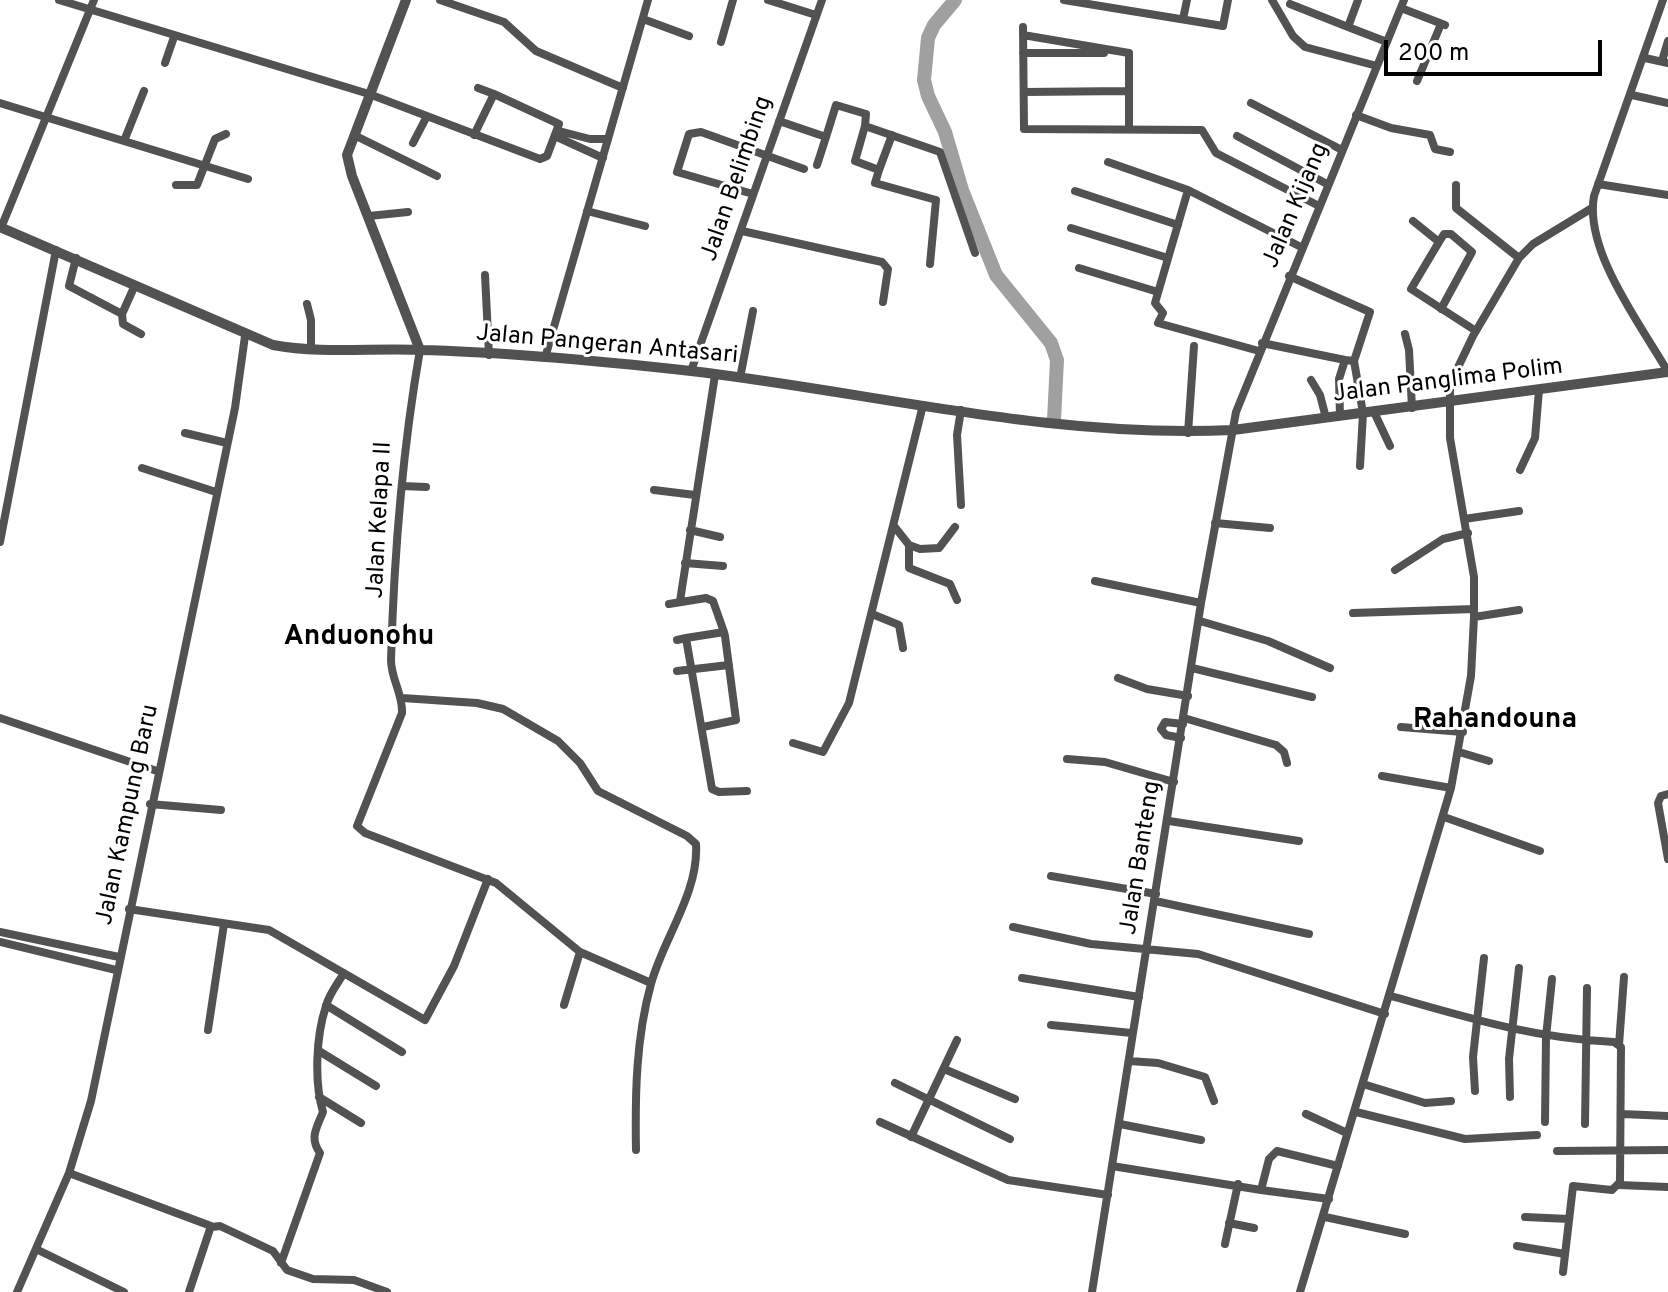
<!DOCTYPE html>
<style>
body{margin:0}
#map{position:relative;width:1668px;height:1292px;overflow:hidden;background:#fff;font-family:Overpass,sans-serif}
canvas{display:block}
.scale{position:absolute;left:1384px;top:40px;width:218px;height:36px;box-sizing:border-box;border:4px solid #000;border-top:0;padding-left:10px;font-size:24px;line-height:28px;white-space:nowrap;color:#000;-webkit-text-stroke:6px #fff;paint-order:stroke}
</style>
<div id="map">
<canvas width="1668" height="1292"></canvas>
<div class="scale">200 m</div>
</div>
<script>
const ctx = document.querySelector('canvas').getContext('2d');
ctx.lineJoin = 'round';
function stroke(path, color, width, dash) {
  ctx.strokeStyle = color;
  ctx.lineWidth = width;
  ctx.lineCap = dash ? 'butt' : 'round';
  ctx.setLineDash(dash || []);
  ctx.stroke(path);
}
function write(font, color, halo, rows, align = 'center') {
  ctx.font = font + ' Overpass,sans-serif';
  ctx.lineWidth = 6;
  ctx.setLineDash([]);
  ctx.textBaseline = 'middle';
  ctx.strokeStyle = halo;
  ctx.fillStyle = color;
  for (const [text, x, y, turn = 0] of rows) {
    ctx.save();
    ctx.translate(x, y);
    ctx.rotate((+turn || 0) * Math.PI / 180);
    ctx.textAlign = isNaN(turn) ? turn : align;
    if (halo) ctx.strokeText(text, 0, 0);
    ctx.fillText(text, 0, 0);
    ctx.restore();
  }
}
const river = new Path2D(`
 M955,0l-21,25 -6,13 -4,42 4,16 17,36 17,58 34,85 55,68 6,17 -3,60`);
const minor = new Path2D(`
 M59,0l310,94 171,65 7,-3 12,-32 -65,-30 -20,41
 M440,0l64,22 32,29 87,37
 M768,0l48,15
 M1064,0l159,26 5,-26
 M1272,0l21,36 12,11 72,19
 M1358,0l-10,27 39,15
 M1663,0l-69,196c-10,55 47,129 74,176
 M1290,4l58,23
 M1401,8l44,17
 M643,19l46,17
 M1183,19l4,-19
 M1023,27l1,102 178,1 14,23 103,53
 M1023,35l106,18
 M721,42l12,-42
 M1023,53h81
 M1129,53v76
 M1645,58l23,5
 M1662,61l6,-20
 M165,63l9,-26
 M1417,81l24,-57
 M478,88l16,6
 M1024,92l105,-1
 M1632,95l36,8
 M0,103l248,76
 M1251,103l91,47
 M1356,115l35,13 39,7 5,14 15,3
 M779,121l47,16 10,-32 30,9 -1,12 75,26 35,101
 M865,126l-10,35 24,9 -4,13 61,17 -6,64
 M559,131l31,8h18
 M354,135l83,41
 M1237,136l90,48
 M557,137l46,21
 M124,141l20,-50
 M413,143l14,-27
 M1108,162l80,28 113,57
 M817,165l9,-28
 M879,170l13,-35
 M1598,184l70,11
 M176,185h21l18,-46 11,-5
 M1456,185v23l63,50
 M1188,190l-33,113 8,10 -5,10 101,28
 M1075,191l103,34
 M753,194l-76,-22 12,-38 12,-2 103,37
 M587,211l58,15
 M369,216l39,-4
 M1413,221l26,21 -28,47 65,42
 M1,228l93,-228
 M1071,228l97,30
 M742,231l140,31 6,7 -5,33
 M1439,242l5,-8h7l21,18 -31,57
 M76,258l-7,28 53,28 1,10 18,10
 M1079,268l79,24
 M485,275l4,80
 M1289,276l81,36 -16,49 -9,-1 -6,19 1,37
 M307,304l4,16v30
 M122,314l13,-29
 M1405,334l4,16 3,58
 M1262,343l83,17
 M420,350c-18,102 -26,206 -29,310 0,19 12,34 11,53l-45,113 8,7 131,50 84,69 71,31
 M545,358l103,-358
 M1354,361l9,52 -3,53
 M691,371l131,-371
 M740,378l13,-67
 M1311,380l9,15 6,23
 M961,410l-4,25 4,70
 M1374,412l16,34
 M185,433l42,10
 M1188,433l6,-87
 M142,468l74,24
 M1520,470l15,-32 4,-48
 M402,486l24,1
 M654,490l41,5
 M1464,519l55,-8
 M1215,523l55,5
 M894,526l15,19v23l41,16 7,16
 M690,530l30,7
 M0,542l56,-292
 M909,545l11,4 19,-1 16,-21
 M685,563l38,3
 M1395,570l48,-31 25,-6
 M1095,581l106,22
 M680,601l35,-226
 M669,604l37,-6 7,3 11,31
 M1353,613l121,-4
 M872,614l27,11 4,23
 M1474,617l45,-7
 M1200,621l68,20 62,27
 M686,638l38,-6 1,4 11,84 -33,7
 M677,640l9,-2 26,151 7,3 28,-1
 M1192,668l120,29
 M677,671l52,-6
 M1118,678l29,11 41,7
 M402,698l75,5 26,6 55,32 22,22 18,28 89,45 9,8c3,49 -33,95 -45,140 -15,54 -16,110 -15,166
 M0,718l157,53
 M1184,718l92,27 8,7 3,11
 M1401,727l62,5
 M1181,738l-15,-3 -5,-6 4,-7 18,2
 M793,743l30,9 26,-49 74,-298
 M1459,752l30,9
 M1067,759l38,3 69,20
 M1382,776l69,12
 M1668,794l-7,2 -3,7 10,56
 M150,804l71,6
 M1444,817l96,34
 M1169,821l130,20
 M1051,876l105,18
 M1155,901l154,33
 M129,909l140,21 156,90 29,-54 34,-87
 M1013,927l78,17 107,10 187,60
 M0,932l119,25
 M0,942l116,28
 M1022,978l117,19
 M1391,996c78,22 141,42 223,46l7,5 -1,135 -8,8 -39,-4 -10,86
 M326,1005l76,47
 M564,1005l16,-53
 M1051,1025l81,8
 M208,1030l16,-106
 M1619,1045l5,-68
 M319,1051l57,35
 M1129,1061l29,2 47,14 9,24
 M944,1069l71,30
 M895,1083l115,56
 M1363,1084l62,19 26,-2
 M1475,1091l-2,-34 11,-99
 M319,1097l42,26
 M1510,1097l-1,-38 10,-91
 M1356,1112l109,27 72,-4
 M1306,1114l41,19
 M1622,1114l46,2
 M880,1122l128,58 100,15
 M1545,1122l1,-85 6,-58
 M1120,1124l81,16
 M1585,1124l2,-136
 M911,1137l46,-97
 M1557,1151l111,-1
 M1112,1166l149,24
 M69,1173l142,53 -22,66
 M1619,1185l49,2
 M1329,1199l-68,-9 8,-31 8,-8 61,15
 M1325,1217l80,17
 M1525,1217l44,2
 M1229,1223l25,5
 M212,1227l8,-1 53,25 14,19 26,9 41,1 33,12
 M1225,1244l13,-60
 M1517,1246l48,8
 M36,1249l88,43
 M281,1263l39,-110c-11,-15 -3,-26 3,-41 -9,-30 -7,-76 3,-106 3,-12 12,-23 18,-33
 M17,1292l52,-119 22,-72 144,-693 10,-72
 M1092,1292l109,-689 35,-191 168,-412
 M1300,1292l151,-504 20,-112 3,-59v-40l-24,-139v-54l23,-48 46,-78 14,-14 59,-36`);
const tertiary = new Path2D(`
 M406,0l-59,155 5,21 68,174
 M0,227l273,118c48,9 97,3 146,5 90,2 182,11 272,21 179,21 360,68 542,59l435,-58`);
const streetNames = [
 ["Jalan Belimbing",738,179,-71],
 ["Jalan Kijang",1297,206,-67],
 ["Jalan Pangeran Antasari",607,346,5],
 ["Jalan Panglima Polim",1448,382,-7],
 ["Jalan Kelapa II",381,520,-87],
 ["Jalan Kampung Baru",129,815,-78],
 ["Jalan Banteng",1142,858,-81]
];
const quarterNames = [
 ["Anduonohu",359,638],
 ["Rahandouna",1495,721]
];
stroke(river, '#a0a0a0', 14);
stroke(minor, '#525252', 8);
stroke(tertiary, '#525252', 10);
write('24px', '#000', '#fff', streetNames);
write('bold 28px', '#000', '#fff', quarterNames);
</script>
